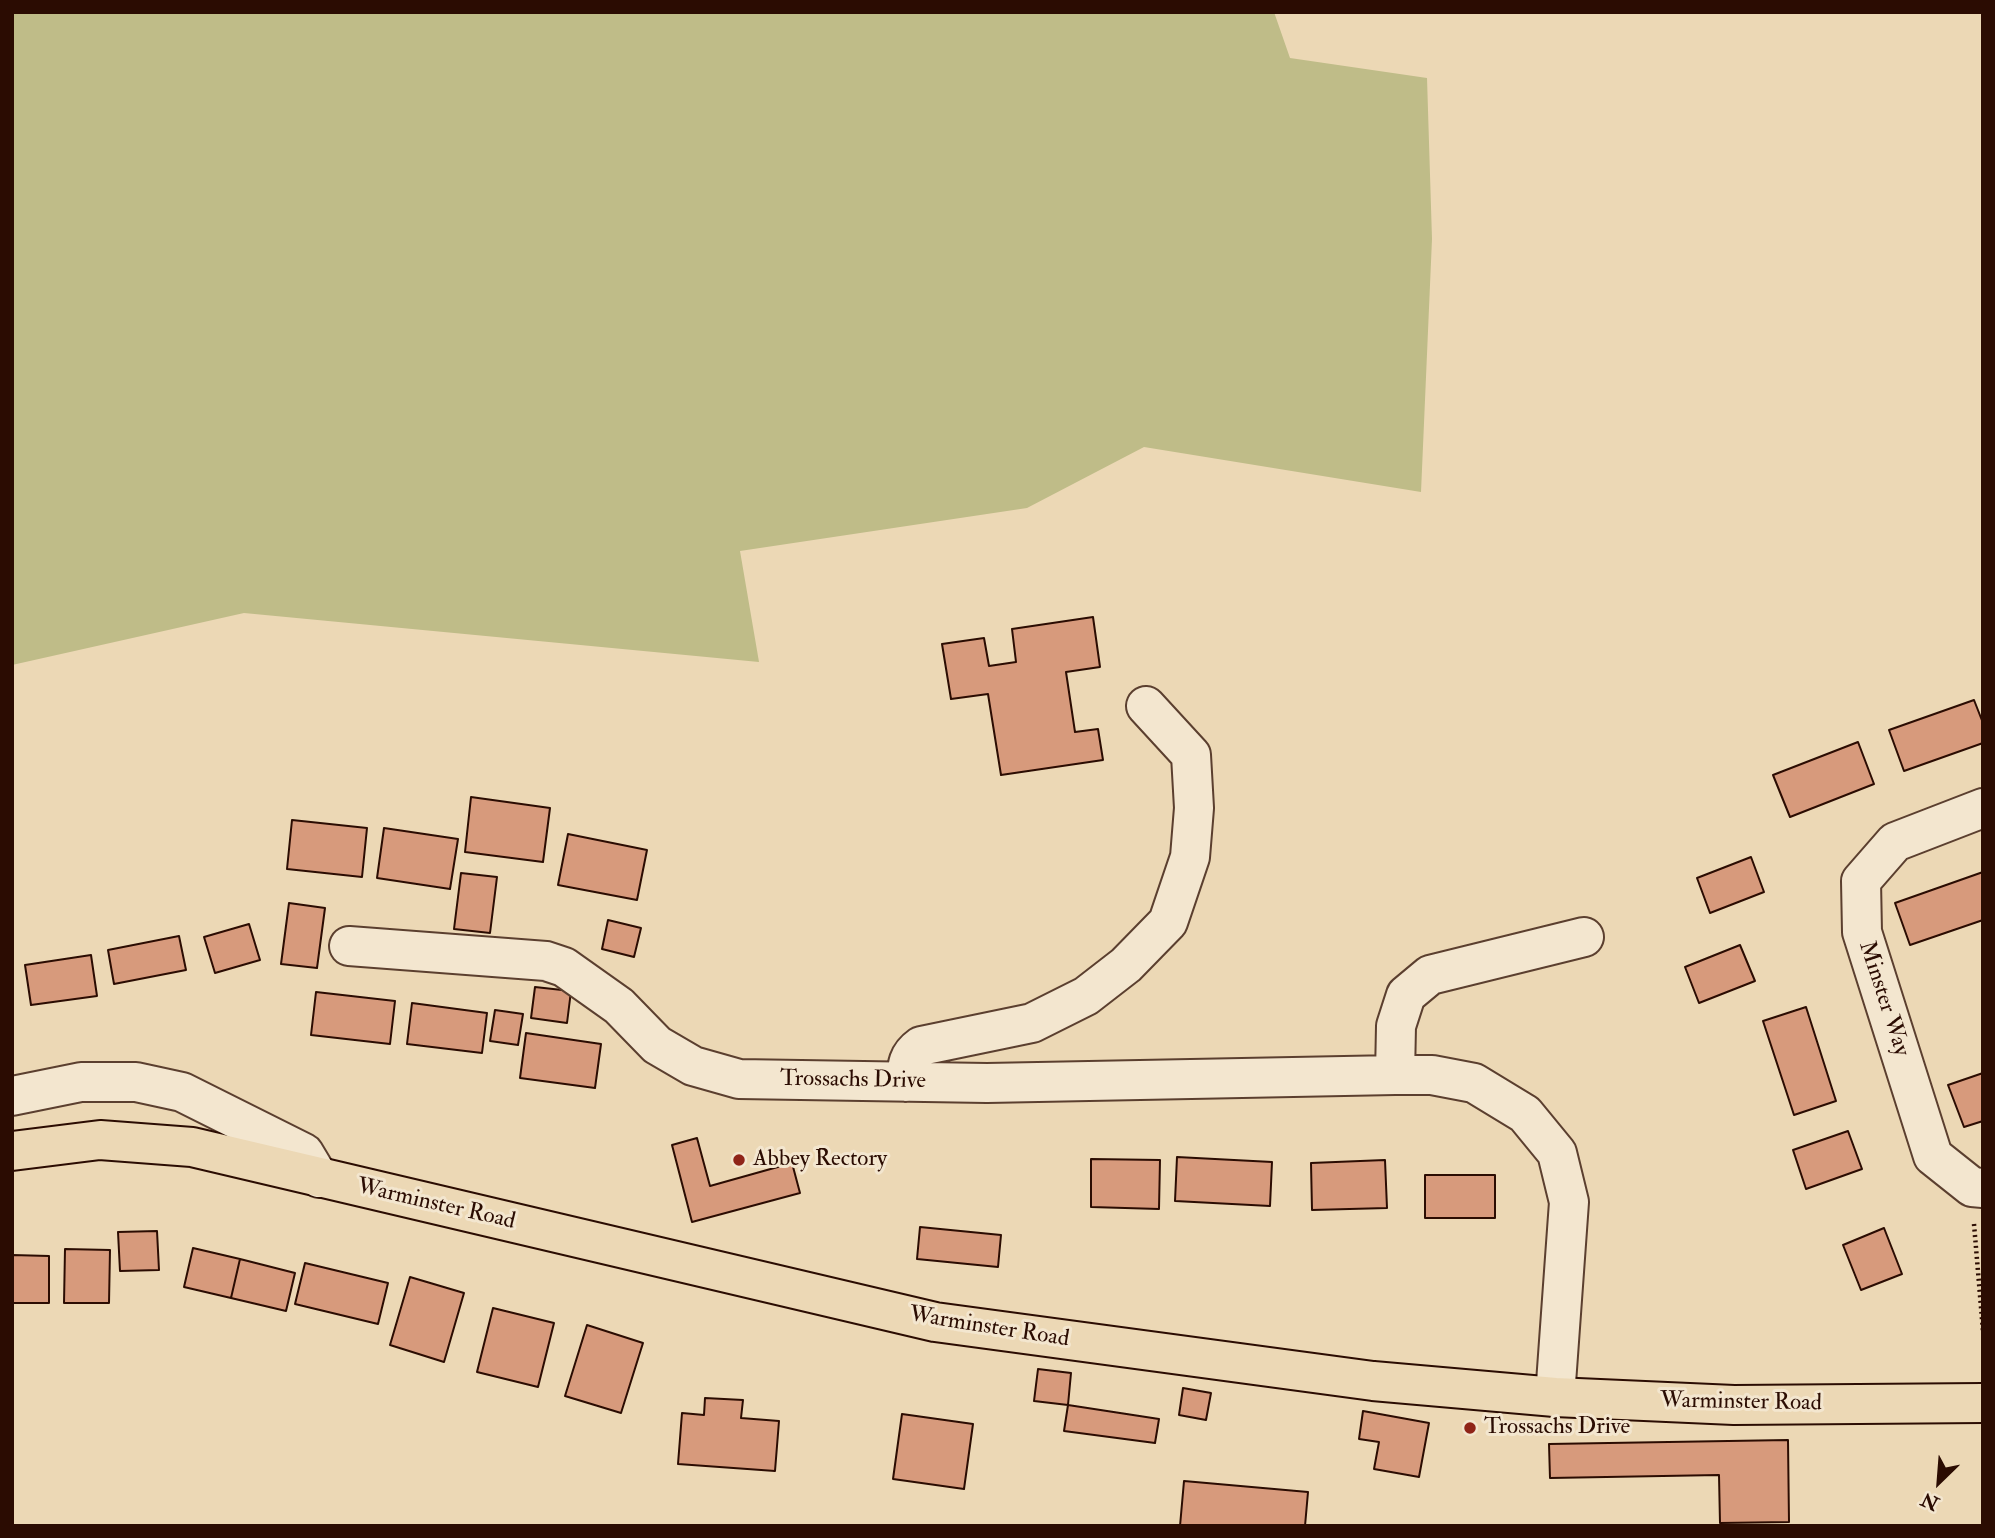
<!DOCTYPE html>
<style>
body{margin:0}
#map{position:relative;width:1995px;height:1538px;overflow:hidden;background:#ecd8b5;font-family:"IM FELL Double Pica",serif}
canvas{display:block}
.frame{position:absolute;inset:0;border:14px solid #2b0c02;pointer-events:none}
.north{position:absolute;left:1904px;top:1447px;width:70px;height:70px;-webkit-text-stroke:5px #f3e6cf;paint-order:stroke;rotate:205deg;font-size:19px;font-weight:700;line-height:28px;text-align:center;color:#2b0c02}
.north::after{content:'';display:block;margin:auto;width:24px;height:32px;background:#2b0c02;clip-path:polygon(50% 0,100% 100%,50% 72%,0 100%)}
</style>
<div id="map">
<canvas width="1995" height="1538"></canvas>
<div class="frame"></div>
<div class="north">N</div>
</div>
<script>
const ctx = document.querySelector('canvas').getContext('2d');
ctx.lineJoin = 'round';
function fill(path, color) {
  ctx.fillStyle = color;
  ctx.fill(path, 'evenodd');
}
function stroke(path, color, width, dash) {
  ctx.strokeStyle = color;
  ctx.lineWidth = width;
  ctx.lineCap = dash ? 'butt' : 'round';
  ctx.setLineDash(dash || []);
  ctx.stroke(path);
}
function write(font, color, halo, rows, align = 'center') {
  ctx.font = font + ' "IM FELL Double Pica",serif';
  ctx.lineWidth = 6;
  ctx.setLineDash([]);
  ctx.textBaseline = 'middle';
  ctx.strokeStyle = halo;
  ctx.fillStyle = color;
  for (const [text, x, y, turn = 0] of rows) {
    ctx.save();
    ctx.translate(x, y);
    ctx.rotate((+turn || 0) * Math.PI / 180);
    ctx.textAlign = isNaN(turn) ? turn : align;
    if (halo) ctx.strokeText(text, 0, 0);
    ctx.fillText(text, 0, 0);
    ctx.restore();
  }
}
const green = new Path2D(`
 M12,12h1262l16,46 137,20 5,161 -11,253 -277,-45 -117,61 -287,43 19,111 -515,-49 -232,52z`);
const building = new Path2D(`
 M1093,617l7,50 -34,5 9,60 23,-3 5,31 -102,15 -13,-81 -37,5 -9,-55 42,-6 5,28 27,-4 -4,-33z
 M1974,700l9,23v20l-79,28 -15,-41z
 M1858,742l16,42 -84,33 -17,-42z
 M471,797l79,11 -7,54 -78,-10z
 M292,820l75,8 -5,49 -75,-8z
 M384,828l74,11 -8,50 -73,-11z
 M568,834l79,16 -10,50 -79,-15z
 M1751,857l13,35 -54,21 -13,-35z
 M1983,872v48l-73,25 -15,-42z
 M461,873l36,4 -7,56 -36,-4z
 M289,903l36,5 -8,60 -36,-4z
 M608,920l33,8 -7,29 -32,-8z
 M249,924l11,36 -45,13 -11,-36z
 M179,936l7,34 -72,14 -6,-34z
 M1740,945l15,36 -56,22 -14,-36z
 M91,955l6,41 -66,9 -6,-40z
 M535,987l36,4 -4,32 -36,-5z
 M316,992l79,9 -5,43 -79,-9z
 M412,1003l75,10 -5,40 -75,-9z
 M1806,1007l30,94 -42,14 -31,-94z
 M495,1010l28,4 -5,31 -28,-4z
 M526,1033l75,11 -6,44 -75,-10z
 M1983,1073v48l-19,6 -16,-42z
 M1848,1131l14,38 -56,20 -13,-39z
 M697,1138l13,48 82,-23 8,30 -108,29 -20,-77z
 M1177,1157l95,5 -2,44 -95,-5z
 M1091,1159l69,1 -1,49 -68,-2z
 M1385,1160l2,48 -75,2 -1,-47z
 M1425,1175h70v43h-70z
 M920,1227l81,8 -3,32 -81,-8z
 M1884,1228l18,46 -41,16 -18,-45z
 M157,1231l2,39 -39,1 -2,-39z
 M193,1248l47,11 -9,39 -47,-11z
 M65,1249l45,1 -1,53h-45z
 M12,1255l37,1v47h-37z
 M240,1259l55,14 -9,38 -55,-13z
 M305,1263l83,20 -10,41 -83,-20z
 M410,1277l54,16 -20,69 -54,-17z
 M493,1308l61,15 -16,64 -61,-15z
 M587,1325l56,18 -22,70 -56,-17z
 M1038,1369l33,4 -3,32 -34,-4z
 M1183,1388l28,5 -5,27 -27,-5z
 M705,1398l38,2 -2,18 38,3 -4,50 -97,-7 4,-51 22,2z
 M1068,1405l91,14 -4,24 -91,-12z
 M1363,1411l66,12 -10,54 -45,-8 5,-27 -20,-3z
 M902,1414l71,10 -9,65 -71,-10z
 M1788,1440l1,82 -69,1 -1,-48 -169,3 -1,-34z
 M1184,1481l124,11 -3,34h-125z`);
const path = new Path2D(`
 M1974,1224l9,107`);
const minor = new Path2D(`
 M1983,808l-88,34 -34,39 1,51 71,224 39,31 11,1
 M349,946l197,15 18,6 55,39 38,39 36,21 46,13 248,4 408,-8h37l42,8 51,31 32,39 12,49 -14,195
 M1395,1075l1,-49 10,-31 24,-20 154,-38
 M906,1082c1,-16 1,-26 15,-36l111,-23 54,-27 40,-31 42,-43 22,-65 4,-49 -3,-53 -45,-49
 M12,1096l69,-14h55l46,10 122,61 15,25`);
const highway = new Path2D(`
 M12,1151l88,-11 92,7 743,175 438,59 182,16 179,8 249,-2`);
const markers = [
 [739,1160,7,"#8f2418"],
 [1470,1428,7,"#8f2418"]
];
const streetNames = [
 ["Minster Way",1883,999,72],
 ["Trossachs Drive",853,1081,1],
 ["Warminster Road",436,1205,13],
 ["Warminster Road",989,1328,9],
 ["Warminster Road",1741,1403,1]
];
const poiNames = [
 ["Abbey Rectory",753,1160],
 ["Trossachs Drive",1484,1428]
];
fill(green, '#bfbc88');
fill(building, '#d79a7c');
stroke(building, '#2b0c02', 2);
stroke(minor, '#5b3f2f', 42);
stroke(highway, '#2b0c02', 42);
stroke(path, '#2b0c02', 4.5, [2, 3.5]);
stroke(minor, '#f3e6cf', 38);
stroke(highway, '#ecd8b5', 38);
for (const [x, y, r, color] of markers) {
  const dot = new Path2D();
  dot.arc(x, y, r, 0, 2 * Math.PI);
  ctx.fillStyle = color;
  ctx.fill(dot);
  stroke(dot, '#f3e6cf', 2.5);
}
write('23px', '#2b0c02', '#f3e6cf', streetNames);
write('23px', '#2b0c02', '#f3e6cf', poiNames, 'left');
</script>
